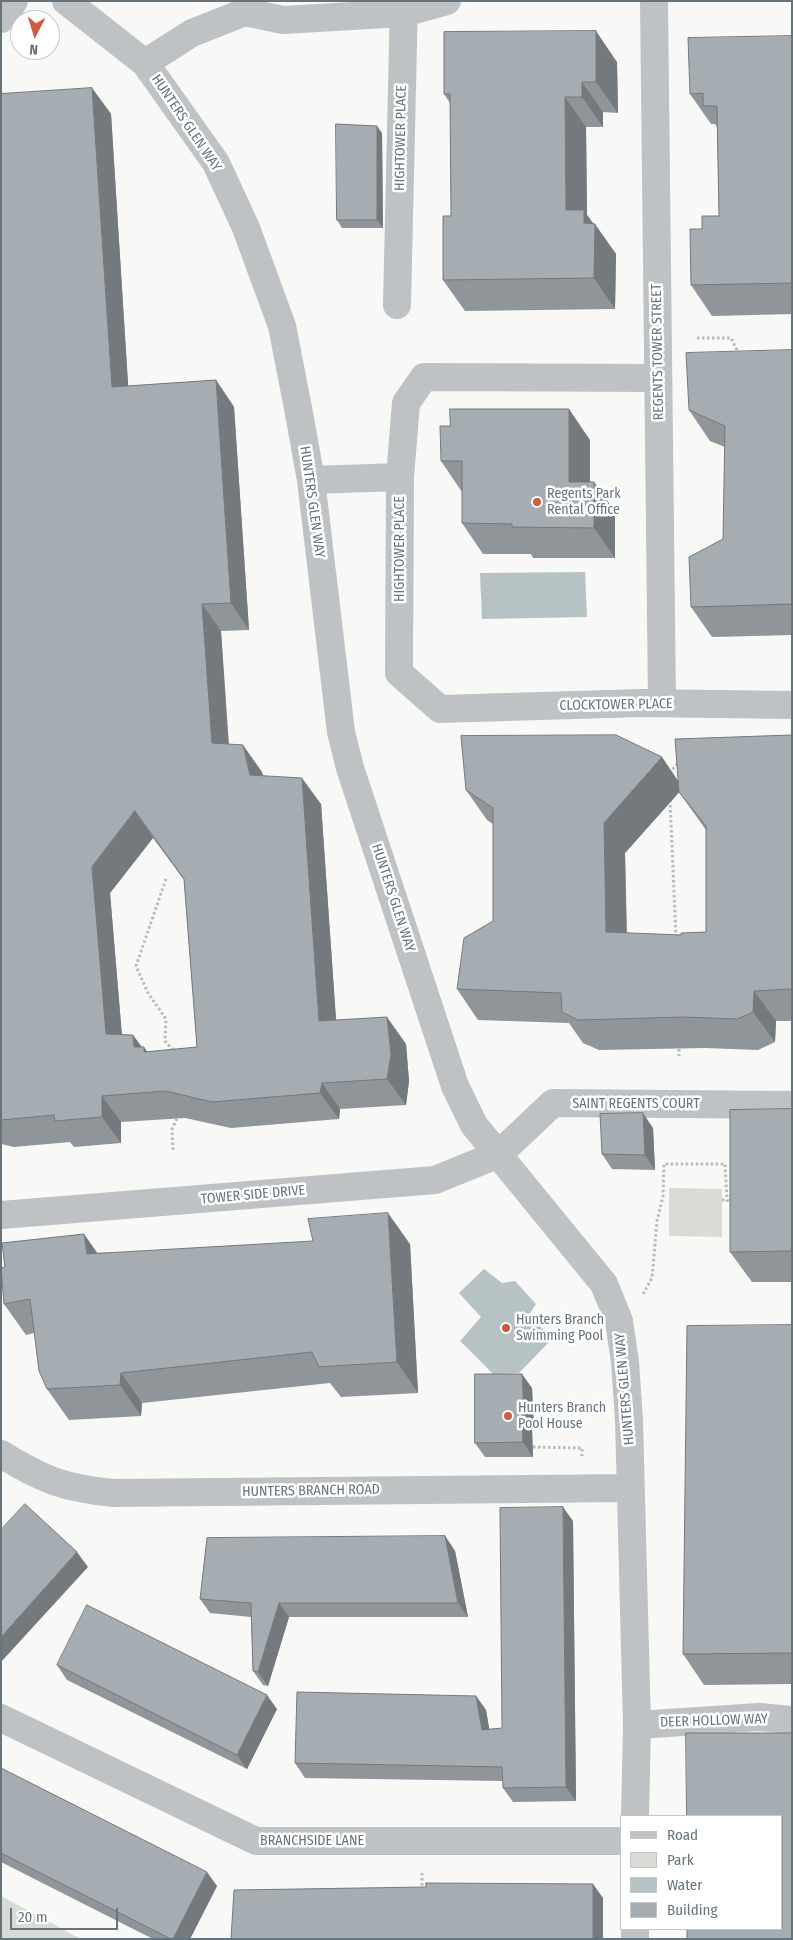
<!DOCTYPE html>
<style>
body{margin:0}
#map{position:relative;width:793px;height:1940px;overflow:hidden;background:#f8f8f6;font-family:"Fira Sans Condensed",sans-serif}
canvas{display:block}
.frame{position:absolute;inset:0;border:2px solid #66747d;pointer-events:none}
.legend{position:absolute;left:620px;top:1815px;width:162px;height:115px;box-sizing:border-box;background:#fff;border:1px solid #c2c7cb;margin:0;padding:6px 9px;list-style:none;font-size:15px;color:#66747d}
.legend li{display:flex;align-items:center;gap:10px;height:25px}
.legend b{width:25px;border:1px solid #c2c7cb}
.north{position:absolute;left:10px;top:10px;width:50px;height:50px;box-sizing:border-box;background:#fff;border:1px solid #c2c7cb;border-radius:50%;rotate:185deg;font-size:14px;font-weight:700;line-height:20px;text-align:center;color:#66747d}
.north::after{content:'';display:block;margin:auto;width:18px;height:22px;background:#ce5c40;clip-path:polygon(50% 0,100% 100%,50% 72%,0 100%)}
.scale{position:absolute;left:10px;top:1908px;width:108px;height:22px;box-sizing:border-box;border:2px solid #66747d;border-top:0;padding-left:6px;font-size:15px;line-height:18px;white-space:nowrap;color:#66747d;-webkit-text-stroke:4px #fff;paint-order:stroke}
</style>
<div id="map">
<canvas width="793" height="1940"></canvas>
<div class="frame"></div>
<ul class="legend">
<li><b style="height:6px;background:#bec2c5"></b>Road</li>
<li><b style="height:14px;background:#d8dcd5"></b>Park</li>
<li><b style="height:14px;background:#b7c2c5"></b>Water</li>
<li><b style="height:14px;background:#a6adb2"></b>Building</li>
</ul>
<div class="north">N</div>
<div class="scale">20 m</div>
</div>
<script>
const ctx = document.querySelector('canvas').getContext('2d');
ctx.lineJoin = 'round';
function fill(path, color) {
  ctx.fillStyle = color;
  ctx.fill(path, 'evenodd');
}
function stroke(path, color, width, dash) {
  ctx.strokeStyle = color;
  ctx.lineWidth = width;
  ctx.lineCap = dash ? 'butt' : 'round';
  ctx.setLineDash(dash || []);
  ctx.stroke(path);
}
function write(font, color, halo, rows, align = 'center') {
  ctx.font = font + ' "Fira Sans Condensed",sans-serif';
  ctx.lineWidth = 5;
  ctx.setLineDash([]);
  ctx.textBaseline = 'middle';
  ctx.strokeStyle = halo;
  ctx.fillStyle = color;
  for (const [text, x, y, turn = 0] of rows) {
    ctx.save();
    ctx.translate(x, y);
    ctx.rotate((+turn || 0) * Math.PI / 180);
    ctx.textAlign = isNaN(turn) ? turn : align;
    if (halo) ctx.strokeText(text, 0, 0);
    ctx.fillText(text, 0, 0);
    ctx.restore();
  }
}
const green = new Path2D(`
 M669,1188l53,1v48l-53,-1z
 M1,1896l80,43h-80z`);
const water = new Path2D(`
 M585,572l2,45 -105,2 -2,-46z
 M484,1269l18,14 13,-2 21,23 -7,11 23,24 -33,34 -26,1 -33,-33 21,-24 -22,-24z`);
const path = new Path2D(`
 M697,338h34l7,14
 M669,773l11,-12
 M670,800l6,138
 M166,879l-30,87 12,27 18,26 -1,22 9,10
 M679,1044v12
 M173,1150l-1,-21 7,-15
 M722,1200h5
 M643,1294l9,-16 5,-57 6,-25 1,-32h61l2,36 6,4
 M533,1447l49,1v8
 M422,1873v16`);
const minor = new Path2D(`
 M66,1l79,62 71,100 30,65 36,98 16,82 13,72 30,252 9,36 105,318 19,39 130,159 15,37 6,41 4,58 8,305 -2,91
 M654,1l8,702
 M1,19l13,-18
 M145,63l47,-30 53,-21 38,8 121,-7 43,-12
 M397,305l7,-304
 M658,378l-234,-1 -18,26 -6,74 -1,196 41,36 202,-6 150,2
 M311,480l89,-3
 M1,1215l434,-35 64,-26 54,-51 239,2
 M1,1454c42,26 63,34 112,39l517,-5
 M1,1718l255,123h366
 M637,1725l122,-8 33,3
 M635,1929v10`);
const wall = new Path2D(`
 M792,36v278l-80,2 -21,-31 11,-56 17,-13 -2,-89 -2,-3h-4l-21,-30z
 M617,62l1,51 -15,-1v15h-17l1,88 29,39 -1,55 -150,2 -22,-31 8,-64 -1,-113 -6,-9z
 M92,88l19,26 17,272 88,-6 18,27 15,223 -28,1 8,113 33,28 1,4 58,28 15,216 70,24 3,37 -3,24 -66,4 -1,10 -108,9 -46,-10 -64,4v21l-47,4 -4,-5 -56,5 -13,-3v-1050zM153,838l31,42 13,167 -50,5 -6,-5 -8,-12h-11l-12,-142z
 M382,133l1,95h-41l-5,-8z
 M792,350v285l-80,2 -21,-30 32,-68 2,-92 -15,-6 -21,-31z
 M590,440v42h4l21,30v46h-82l-2,-4h-48l-21,-31v-31l-21,-31z
 M792,735v286h-16l-1,21 -17,8 -53,-2 -106,2 -16,-7 -14,-20 -91,-3 -21,-31 36,-68v-97l-6,-4 -21,-30 212,-10zM679,792l27,38v102l-25,3 -54,-2 -2,-80z
 M792,1109v173h-40l-22,-30z
 M653,1128l2,42 -43,-1 -10,-15z
 M410,1244l8,149 -77,4 -11,-14 -188,20 -1,13 -72,4 -22,-31 -13,-56 -8,2 -22,-31 93,-51z
 M792,1325v359l-88,1 -21,-31z
 M532,1388l2,41h-2l1,28h-48l-10,-14z
 M573,1521l3,280 -63,1 -10,-14v-7l-198,-3 -10,-15 181,-67 10,14 3,19 13,-1z
 M445,1536l10,15 13,66h-179l-21,69 -5,-1 -10,-14 -2,-54 -41,-4 -10,-14z
 M57,1665l220,44 -30,60 -180,-89z
 M1,1768l216,118 -27,53h-37l-152,-77z`);
const shadedWall = new Path2D(`
 M596,31l21,31 1,51 -22,-31z
 M582,82l21,30v15l-21,-30z
 M92,88l19,26 19,300 -18,-27z
 M565,97l21,30 1,88 8,11v-2l21,30 -1,55 -21,-31 -28,-68z
 M377,126l5,7 1,95 -6,-8z
 M216,380l18,27 15,223 -18,-27z
 M569,409l21,31v72l-21,-30z
 M594,482l21,30v46l-21,-30z
 M202,604l19,27 9,139 -18,-27z
 M243,745l19,27 7,29 -19,-26z
 M662,757l21,31 -58,65 2,109 -21,-30 -2,-109z
 M302,778l19,26 17,244 -19,-27z
 M135,811l18,27 -43,55 14,168 -18,-27 -14,-167z
 M754,991l22,30 -1,21 -22,-30z
 M387,1017l19,27 3,37 -3,24 -19,-26z
 M133,1035l11,15v-3l18,26 -28,-26z
 M322,1083l18,26 -1,10 -19,-26z
 M102,1096l19,26v21l-19,-26z
 M643,1113l10,15 2,42 -10,-15z
 M388,1213l22,31 8,149 -21,-31z
 M84,1234l21,30 -18,-10z
 M121,1373l21,30 -1,13 -21,-31z
 M522,1374l10,14 2,41 -10,-14z
 M522,1415l10,14 1,28 -10,-15z
 M563,1507l10,14 3,280 -10,-14z
 M445,1536l10,15 13,66 -10,-14z
 M77,1552l11,15 -87,95v-25z
 M279,1603l10,14 -21,69 -10,-14z
 M267,1695l10,14 -30,60 -10,-14z
 M476,1696l10,14 6,34 -10,-14z
 M207,1872l10,14 -27,53h-17z
 M593,1884l10,14v41h-10z`);
const building = new Path2D(`
 M596,31v51h-14v15h-17l1,113h18v13l11,1 -1,54 -151,2v-64h8l-1,-122h-6v-62z
 M792,36v247l-101,2 -1,-56h12v-13h17l-2,-110h-14v-13l-13,1 -2,-56z
 M92,88l20,299 104,-7 15,223 -29,1 10,139 31,2 7,30 52,3 17,243 68,-4 4,37 -4,25 -65,4 -2,10 -108,9 -46,-11 -64,5v21l-47,4 -1,-6 -53,5v-1026zM135,811l49,68 13,168 -53,5v-5h-10l-1,-12 -27,-1 -14,-167z
 M336,124l41,2v94h-40z
 M792,350v254l-101,3 -2,-50 34,-18 2,-113 -36,-16 -3,-57z
 M450,409h119v73h25v46l-82,-1v-3l-50,-1v-62h-21l-1,-35h10z
 M616,735l46,22 -58,66 2,109 75,3v-2l25,-1v-106l-27,-34 -4,-53 117,-4v254l-38,2 -1,21 -16,7 -54,-2 -105,3 -16,-8 -1,-19 -104,-4 7,-51 29,-17v-113l-27,-18 -5,-54z
 M792,1109v142l-62,1v-142z
 M643,1113l2,42 -43,-1 -2,-40z
 M388,1213l9,149 -78,5 -7,-15 -191,21 -1,12 -73,4 -8,-18 -9,-72 -26,5 -3,-36 4,-1 -3,-24 82,-9 3,20 226,-13 -5,-22z
 M792,1325v328l-109,1 4,-328z
 M475,1374h47l2,41h-2l1,27 -48,1z
 M25,1504l52,48 -76,85v-107z
 M563,1507l3,280 -63,1 -1,-21 -207,-4 2,-71 179,4 6,34 20,-2 -2,-220z
 M445,1536l13,67h-179l-21,69 -5,-1 -2,-68 -51,-4 7,-61z
 M87,1605l180,90 -30,60 -180,-90z
 M686,1733h106v206h-105v-10h95v-113h-95z
 M1,1768l206,104 -34,67h-2l-170,-86z
 M426,1883l167,1v55h-362l3,-49 192,-3z`);
const markers = [
 [537,502,5,"#ce5c40"],
 [506,1328,5,"#ce5c40"],
 [508,1416,5,"#ce5c40"]
];
const streetNames = [
 ["HUNTERS GLEN WAY",186,123,56],
 ["HIGHTOWER PLACE",401,138,-89],
 ["REGENTS TOWER STREET",658,352,-91],
 ["HUNTERS GLEN WAY",312,502,82],
 ["HIGHTOWER PLACE",400,549,-90],
 ["CLOCKTOWER PLACE",616,705,-1],
 ["HUNTERS GLEN WAY",393,898,72],
 ["SAINT REGENTS COURT",636,1104],
 ["TOWER SIDE DRIVE",253,1195,-5],
 ["HUNTERS GLEN WAY",625,1389,-95],
 ["HUNTERS BRANCH ROAD",311,1491,-1],
 ["DEER HOLLOW WAY",714,1721,-2],
 ["BRANCHSIDE LANE",312,1841]
];
const poiNames = [
 ["Regents Park",547,494],
 ["Rental Office",547,510],
 ["Hunters Branch",516,1320],
 ["Swimming Pool",516,1336],
 ["Hunters Branch",518,1408],
 ["Pool House",518,1424]
];
fill(green, '#d8dcd5');
fill(water, '#b7c2c5');
stroke(path, '#b8bbbe', 3, [2.5, 2.5]);
stroke(minor, '#bec2c5', 28);
fill(wall, '#8f9599');
fill(shadedWall, '#74797d');
fill(building, '#a6adb2');
stroke(building, '#74797d', 1);
for (const [x, y, r, color] of markers) {
  const dot = new Path2D();
  dot.arc(x, y, r, 0, 2 * Math.PI);
  ctx.fillStyle = color;
  ctx.fill(dot);
  stroke(dot, '#fff', 2);
}
write('14px', '#66747d', '#fff', streetNames);
write('14px', '#66747d', '#fff', poiNames, 'left');
</script>
